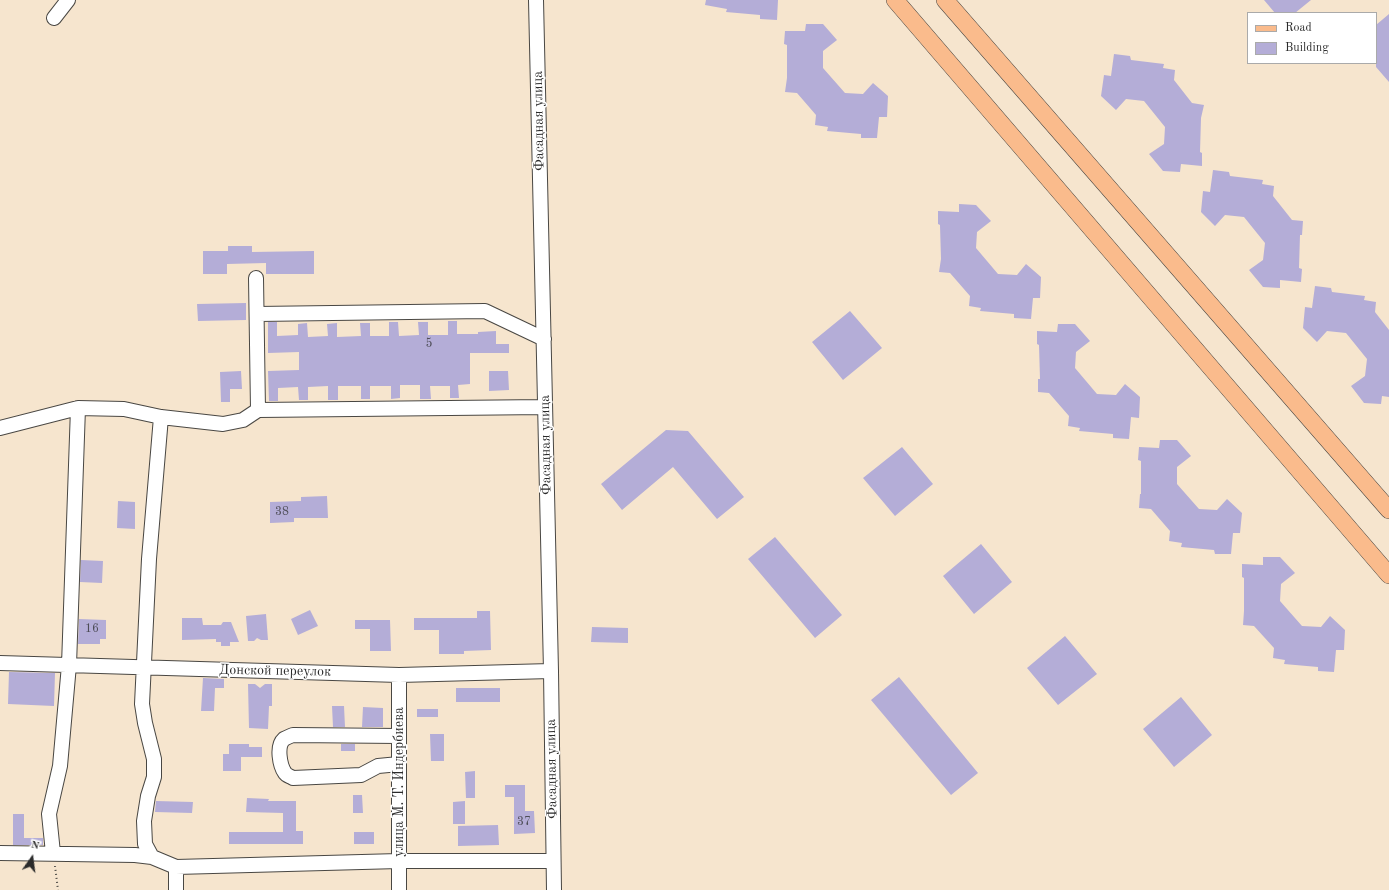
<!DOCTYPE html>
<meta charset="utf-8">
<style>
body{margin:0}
#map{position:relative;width:1389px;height:890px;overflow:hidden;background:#f6e5ce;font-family:"Old Standard TT",serif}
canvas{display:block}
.legend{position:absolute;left:1247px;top:12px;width:130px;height:52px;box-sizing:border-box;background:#fff;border:1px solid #aaa;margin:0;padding:5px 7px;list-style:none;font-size:12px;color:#2b2b2b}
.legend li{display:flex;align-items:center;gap:8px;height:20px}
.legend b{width:20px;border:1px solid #aaa}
.north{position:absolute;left:12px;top:838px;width:40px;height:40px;-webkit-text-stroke:3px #fff;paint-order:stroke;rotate:14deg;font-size:11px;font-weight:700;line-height:16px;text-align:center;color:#2b2b2b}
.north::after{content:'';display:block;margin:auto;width:14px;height:18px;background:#2b2b2b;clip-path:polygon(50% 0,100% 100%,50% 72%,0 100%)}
</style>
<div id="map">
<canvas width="1389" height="890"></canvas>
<ul class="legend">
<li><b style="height:5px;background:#fabb8c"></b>Road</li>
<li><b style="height:11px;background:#b4add7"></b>Building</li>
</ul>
<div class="north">N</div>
</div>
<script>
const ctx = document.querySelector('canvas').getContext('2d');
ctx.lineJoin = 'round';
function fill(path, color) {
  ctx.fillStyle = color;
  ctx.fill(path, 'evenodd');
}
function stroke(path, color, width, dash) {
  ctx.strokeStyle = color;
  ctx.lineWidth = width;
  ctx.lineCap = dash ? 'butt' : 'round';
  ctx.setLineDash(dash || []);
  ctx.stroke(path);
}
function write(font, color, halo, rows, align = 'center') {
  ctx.font = font + ' "Old Standard TT",serif';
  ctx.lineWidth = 3;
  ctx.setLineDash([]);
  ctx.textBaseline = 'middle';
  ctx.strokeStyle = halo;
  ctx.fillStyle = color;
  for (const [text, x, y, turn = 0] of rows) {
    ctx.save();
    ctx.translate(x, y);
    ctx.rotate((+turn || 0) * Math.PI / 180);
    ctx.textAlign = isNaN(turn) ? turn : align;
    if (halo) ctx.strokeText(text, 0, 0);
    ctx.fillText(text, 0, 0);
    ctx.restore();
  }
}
const building = new Path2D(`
 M706,0h72l-1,20 -17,-1v-4l-34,-3 1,-3 -22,-4z
 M1264,0h47l-16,13h-20z
 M1389,14v68l-13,-15v-42z
 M806,24h17l14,16 -14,11v17l22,25 18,1 10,-11 15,13 -1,21h-8l-2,21h-16v-4l-34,-3 1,-4 -13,-2 1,-10 -19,-22 -12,-1 2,-14v-33l-3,-1 1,-13h20z
 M1114,54l16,2 1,4 33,4 -1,4 12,2 -1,10 18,23 12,2 -3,13 -1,34 2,1v13l-21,-2 -1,8 -17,-1 -14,-17 15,-10 1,-17 -21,-26 -18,-2 -10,11 -15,-14 3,-21 7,1z
 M1213,170l16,2 1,4 33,4 -1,4 12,2 -1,10 19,24 11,1 -1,14h-2l-1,33 3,1 -1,13 -21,-2v8l-17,-1 -14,-17 14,-10 2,-17 -21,-26 -19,-2 -10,11 -14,-14 2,-21 7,1z
 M959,204l17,1 15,16 -14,11 -1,16 22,26 19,1 9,-11 15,13 -1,21h-7l-2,21 -17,-1v-4l-34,-3 1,-3 -12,-2 1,-10 -20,-23 -11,-1 2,-13 -1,-34 -2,-1v-13l21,1z
 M228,246h24v6l62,-1v23h-48v-11l-39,1v10h-24v-23h25z
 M1315,286l16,2 1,4 33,4 -1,4 12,2 -1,10 14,18v67l-7,-1 -1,8 -17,-1 -13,-17 14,-10 2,-17 -21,-26 -19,-2 -10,11 -14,-14 2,-21 7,1z
 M246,303v17l-48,1 -1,-17z
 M850,311l32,37 -39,32 -31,-38z
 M448,321h9v13h21v-2l18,-1v13h13v9h-39v31l-12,1 1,13h-9v-12h-20l1,13h-11v-14h-20v13l-9,1v-13h-21v13h-9v-13h-23v14h-10v-14l-20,1v13h-9l-1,-13 -20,1v13h-9l-1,-30 31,-1v-18l-31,1v-31h9v14l21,-1v-11l9,-1 1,14 20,-1 -1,-12 10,-1v14l24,-1 -1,-13h10v13h19v-14h9l1,14 20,-1 -1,-13h10v13h20z
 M1058,324h17l15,17 -14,11 -1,16 22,26 19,1 9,-11 15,13 -1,21 -8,-1 -2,22 -16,-1v-4l-34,-3 1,-3 -12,-2 1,-10 -20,-23 -11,-1v-13h2l-1,-34 -2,-1v-13l20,1z
 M241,371l1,18h-12v13h-9l-1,-30z
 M489,371h19l1,19 -20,1z
 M666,430l22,1 56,66 -27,22 -44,-52 -51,43 -21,-26z
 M1160,440h17l14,16 -14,11v17l22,25 18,1 10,-11 15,14 -2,20h-7l-2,21h-16l-1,-4 -33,-3 1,-4 -13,-2 1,-10 -19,-22 -12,-1 1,-14h1v-33l-3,-1 1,-13 20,1z
 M902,447l31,37 -38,32 -32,-38z
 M327,496l1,22h-34v4l-24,1v-21l31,-1v-4z
 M118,501l17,1v27l-18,-1z
 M775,537l67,78 -27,23 -67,-79z
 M981,544l31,38 -38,32 -31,-38z
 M1263,557h17l15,16 -14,11 -1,17 22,25 19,1 9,-11 15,14 -1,20h-8l-2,22 -16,-1v-4l-34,-3 1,-4 -12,-2 1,-10 -20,-22 -11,-1 1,-14v-33l-2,-1v-13l21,1z
 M81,560l22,1 -1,22 -22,-1z
 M310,610l8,16 -20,9 -7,-16z
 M477,611h13l1,39 -27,1v3h-25v-24h-25v-12h63z
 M266,614l2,26h-7l-4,-2 -3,3h-6l-2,-25z
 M182,618h20l1,7h18l2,-3h8l8,20h-9v4h-9v-4h-5v-3l-34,1z
 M79,619l27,1v19h-6v5h-22z
 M355,620h35l1,31h-21v-22h-15z
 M592,627l36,1v15l-37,-1z
 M1065,636l32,38 -39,31 -31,-37z
 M9,672l46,1 -1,33 -46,-2z
 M899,677l79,96 -27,22 -80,-95z
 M203,678l21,1v9h-9l-1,23h-13z
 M248,684h7l5,4 5,-4h7v22h-3l-1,23 -19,-1z
 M456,688h44v14h-44z
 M1181,697l31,38 -38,32 -31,-38z
 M332,706h12l1,21h-12z
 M363,707l20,1v19h-21z
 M417,709h21v8h-21z
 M430,734h14v27h-13z
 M229,744h20v3h13v10h-21v14h-18v-17h6z
 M341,744h14v7h-14z
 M475,771v27h-9l-1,-26z
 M505,785h20v26h9l1,22 -21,1v-37h-9z
 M353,795h9l1,18h-10z
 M247,798l22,1 -1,2h28v30h7v13h-74v-12h54v-19l-37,-1z
 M156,801l37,1 -1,11 -37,-1z
 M465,801v23h-12v-22z
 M13,814h11v24h19v7h-30z
 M498,825l1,20 -41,1v-20z
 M354,832h20v12h-20z`);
const path = new Path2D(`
 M55,866l3,24`);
const minor = new Path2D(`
 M536,0l15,671 3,219
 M54,18l14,-18
 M256,278l2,132 287,-3
 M257,314l228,-3 59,28
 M0,428l78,-20
 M0,663l399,12 152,-4
 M399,764l-21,2 -17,9 -68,3c-3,-2 -6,-2 -8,-5 -5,-7 -9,-27 -1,-34 2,-1 6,-3 9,-4l106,1
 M0,853l135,2 17,2 24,10 223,-6h154
 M53,853l-4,-39 11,-48 9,-101 9,-257 46,1 37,8 62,7 20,-4 15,-10
 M152,857l-7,-13 -1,-23 4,-25 6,-19v-18l-9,-36 -3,-19 7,-145 12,-142
 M176,867v23
 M399,890v-215`);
const major = new Path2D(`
 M895,0l494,575
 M945,0l444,510`);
const numberNames = [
 ["5",429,344],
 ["38",282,512],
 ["16",92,629],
 ["37",524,822]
];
const streetNames = [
 ["Фасадная улица",539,121,-91],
 ["Фасадная улица",546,445,-91],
 ["Донской переулок",275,671,1],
 ["Фасадная улица",552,769,-91],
 ["улица М. Т. Индербиева",399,782,-90]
];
fill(building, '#b4add7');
stroke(minor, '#494743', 16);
stroke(major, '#494743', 18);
stroke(path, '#494743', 2, [1, 3]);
stroke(minor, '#fff', 14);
stroke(major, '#fabb8c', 17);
write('12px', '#4d4c56', null, numberNames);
write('14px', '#2b2b2b', '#fff', streetNames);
</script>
